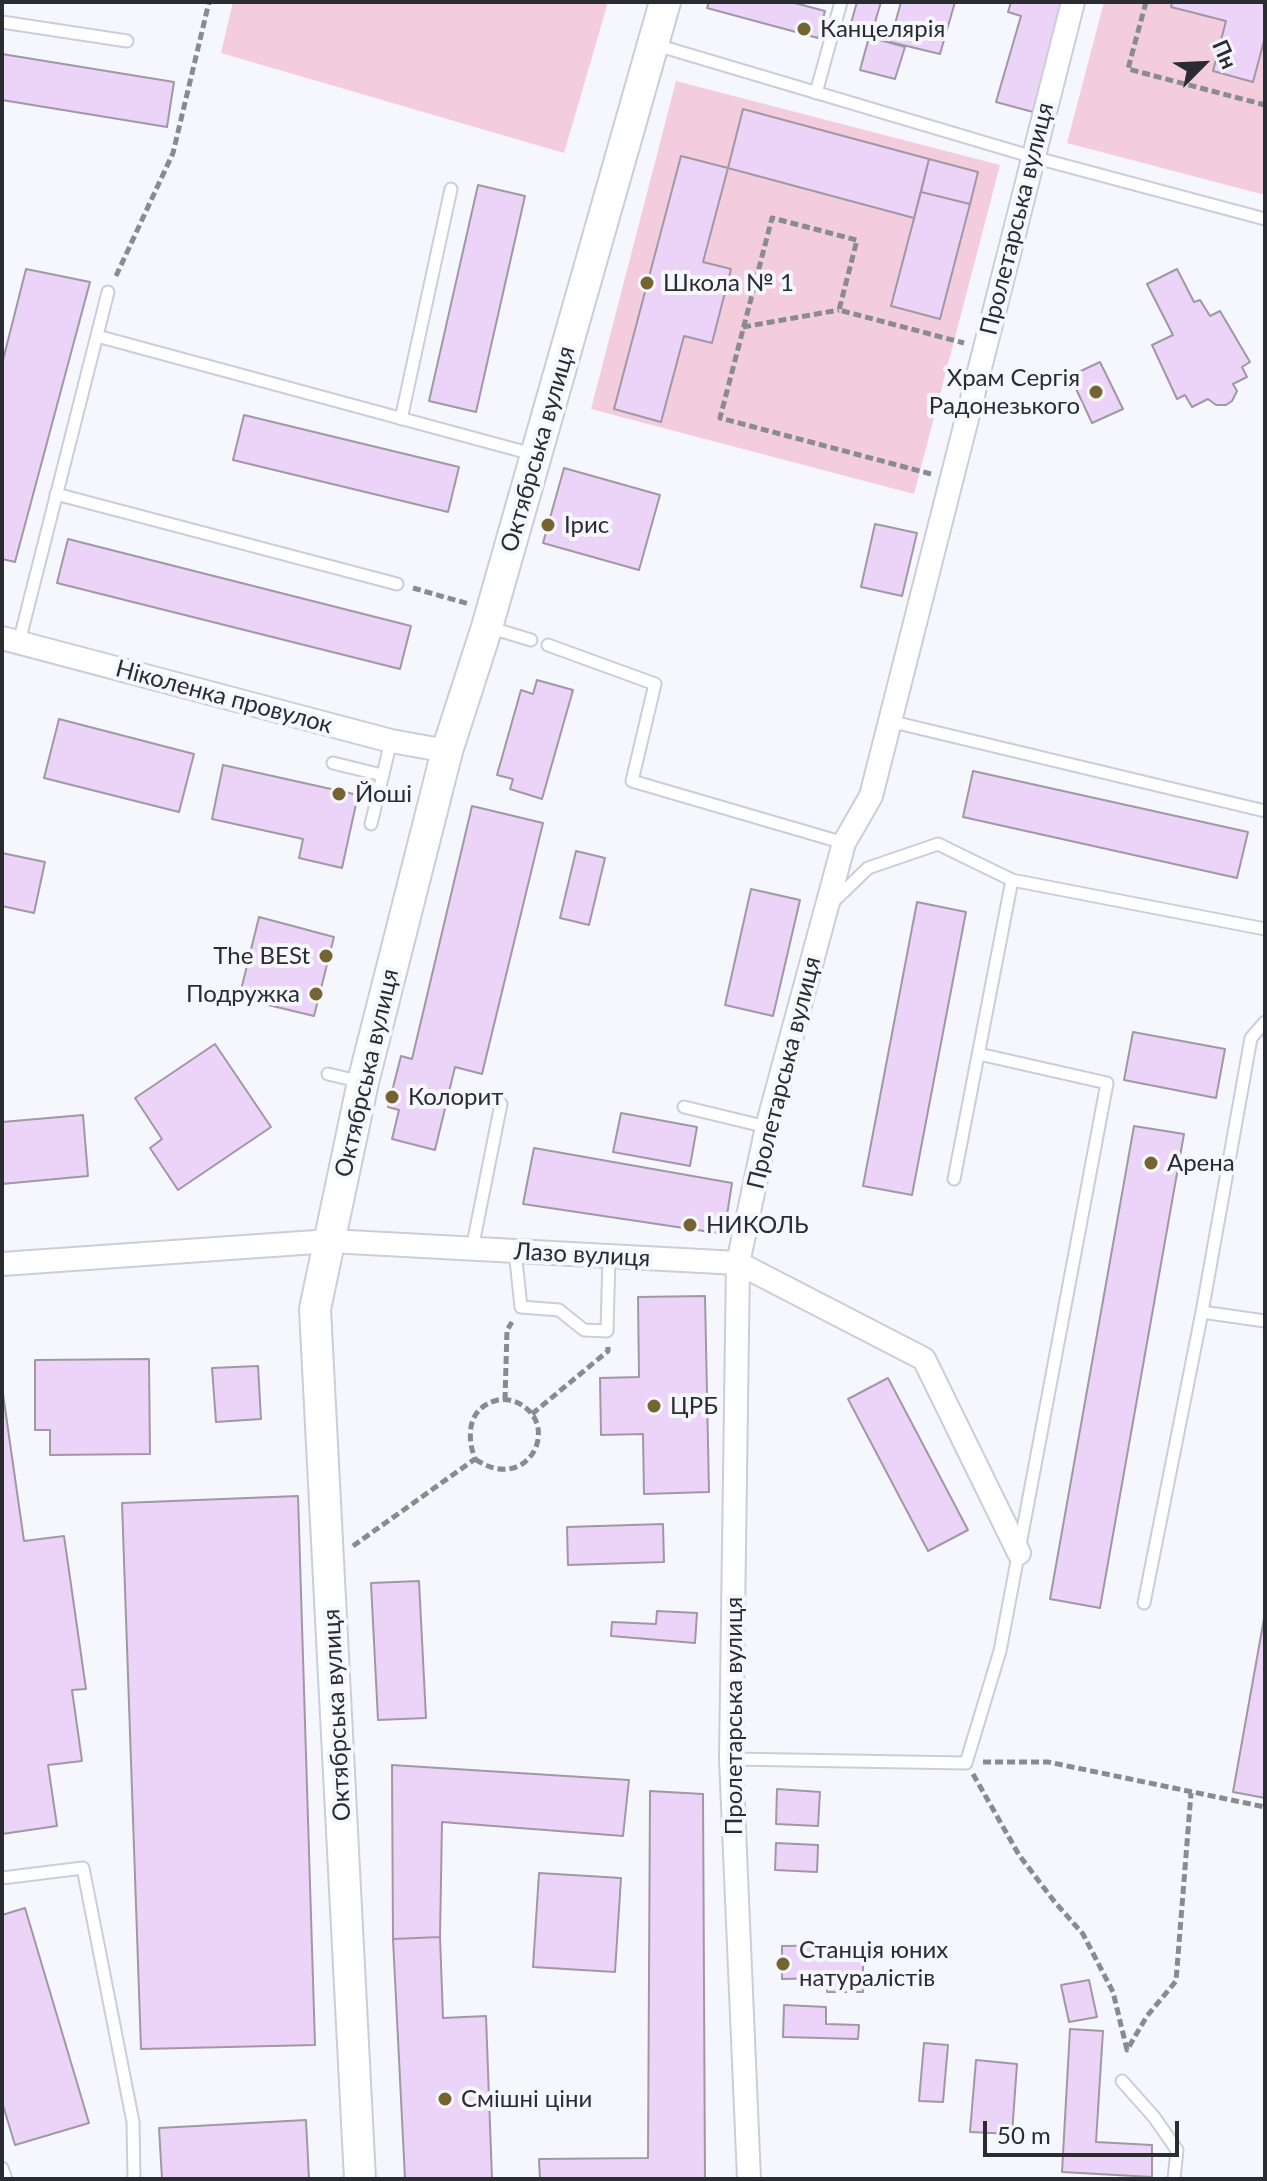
<!DOCTYPE html>
<meta charset="utf-8">
<style>
body{margin:0}
#map{position:relative;width:1267px;height:2181px;overflow:hidden;background:#f6f7fd;font-family:Lato,sans-serif}
canvas{display:block}
.frame{position:absolute;inset:0;border:4px solid #2b2c31;pointer-events:none}
.north{position:absolute;left:1163px;top:24px;width:80px;height:80px;-webkit-text-stroke:6px #f6f7fd;paint-order:stroke;rotate:66deg;font-size:22px;font-weight:700;line-height:32px;text-align:center;color:#2b2c31}
.north::after{content:'';display:block;margin:auto;width:28px;height:36px;background:#2b2c31;clip-path:polygon(50% 0,100% 100%,50% 72%,0 100%)}
.scale{position:absolute;left:983px;top:2121px;width:196px;height:36px;box-sizing:border-box;border:4px solid #2b2c31;border-top:0;padding-left:10px;font-size:24px;line-height:28px;white-space:nowrap;color:#2b2c31;-webkit-text-stroke:6px #f6f7fd;paint-order:stroke}
</style>
<div id="map">
<canvas width="1267" height="2181"></canvas>
<div class="frame"></div>
<div class="north">Пн</div>
<div class="scale">50 m</div>
</div>
<script>
const ctx = document.querySelector('canvas').getContext('2d');
ctx.lineJoin = 'round';
function fill(path, color) {
  ctx.fillStyle = color;
  ctx.fill(path, 'evenodd');
}
function stroke(path, color, width, dash) {
  ctx.strokeStyle = color;
  ctx.lineWidth = width;
  ctx.lineCap = dash ? 'butt' : 'round';
  ctx.setLineDash(dash || []);
  ctx.stroke(path);
}
function write(font, color, halo, rows, align = 'center') {
  ctx.font = font + ' Lato,sans-serif';
  ctx.lineWidth = 8;
  ctx.setLineDash([]);
  ctx.textBaseline = 'middle';
  ctx.strokeStyle = halo;
  ctx.fillStyle = color;
  for (const [text, x, y, turn = 0] of rows) {
    ctx.save();
    ctx.translate(x, y);
    ctx.rotate((+turn || 0) * Math.PI / 180);
    ctx.textAlign = isNaN(turn) ? turn : align;
    if (halo) ctx.strokeText(text, 0, 0);
    ctx.fillText(text, 0, 0);
    ctx.restore();
  }
}
const green = new Path2D(`
 M233,2h375l-44,151 -343,-100z
 M1104,2h161v193l-198,-52z
 M676,81l324,84 -86,329 -323,-85z`);
const building = new Path2D(`
 M709,2h82l34,9 -7,27 -111,-30z
 M857,2h24l-10,34 -22,-6z
 M901,2h54l-15,52 -50,-12z
 M1011,2h51l-29,110 -37,-10 25,-86 -13,-4z
 M1172,2h93v35l-12,45 -40,-11 13,-50 -55,-14z
 M869,37l36,10 -10,32 -35,-9z
 M2,54l172,28 -7,45 -165,-27z
 M743,109l186,50 -15,59 -186,-50z
 M681,156l47,12 -25,94 28,7 -19,74 -28,-7 -23,86 -47,-13z
 M929,159l49,13 -8,32 -49,-12z
 M478,185l47,11 -49,216 -47,-11z
 M921,192l49,12 -30,115 -49,-13z
 M26,269l64,13 -75,280 -13,-3v-195z
 M1177,269l17,33 6,-2 10,16 10,-5 30,51 -8,5 5,10 -14,7 4,7 -5,10 -6,4h-10l-8,-6 -16,8 -7,-12 -8,4 -25,-54 21,-10 -26,-51z
 M1100,362l23,47 -31,14 -22,-47z
 M244,415l215,52 -11,45 -215,-52z
 M564,468l96,27 -21,75 -96,-27z
 M875,524l42,9 -15,63 -41,-9z
 M68,539l343,87 -11,43 -343,-86z
 M537,680l36,10 -31,109 -32,-10 3,-10 -16,-4 24,-85 12,4z
 M59,719l135,35 -15,58 -135,-34z
 M223,765l135,30 -16,73 -43,-10 4,-19 -91,-20z
 M973,771l275,61 -11,46 -274,-61z
 M472,806l71,17 -61,251 -27,-7 -20,83 -43,-11 7,-29 -11,-3 13,-51 11,3z
 M576,851l29,7 -16,67 -29,-7z
 M2,853l43,9 -11,51 -32,-7z
 M751,889l49,11 -27,116 -48,-11z
 M917,902l49,10 -54,283 -49,-9z
 M259,917l75,20 -20,79 -75,-18z
 M1133,1032l92,17 -9,49 -92,-18z
 M215,1044l56,83 -93,63 -28,-42 12,-9 -27,-41z
 M621,1113l76,14 -7,39 -77,-14z
 M83,1115l5,61 -86,8v-62z
 M1134,1126l50,8 -84,474 -50,-9z
 M534,1148l198,35 -8,51 -201,-30z
 M705,1296l4,196 -65,2 -1,-60 -42,1 -1,-57 39,-1 -1,-80z
 M149,1359l1,95 -100,1v-25h-15v-70z
 M258,1366l3,53 -45,3 -4,-54z
 M888,1378l80,152 -40,21 -80,-152z
 M2,1387l22,154 40,-5 22,153 -14,1 10,71 -34,4 9,61 -55,8z
 M298,1496l17,549 -174,4 -19,-546z
 M663,1524l1,38 -96,3 -1,-38z
 M419,1581l7,137 -48,2 -7,-137z
 M657,1611l40,2 -2,30 -84,-7 1,-14 44,2z
 M1265,1613v185l-32,-6z
 M392,1765l237,15 -6,56 -181,-14 -2,115 -47,2z
 M777,1789l43,3 -2,34 -42,-2z
 M650,1791l53,3 2,385h-165l-1,-20 109,-1z
 M776,1843l42,2 -1,27 -42,-2z
 M539,1873l82,5 -6,94 -82,-5z
 M25,1908l64,215 -74,22 -13,-43v-187z
 M440,1937l3,81 43,-2 6,163h-87l-12,-240z
 M863,1945v47h-36l1,-14 -46,1v-33z
 M1089,1980l8,37 -28,5 -8,-37z
 M784,2005l42,2v17l33,1 -1,14 -75,-2z
 M1070,2029l33,2 -7,111 56,3v32l-90,-5z
 M924,2043l24,2 -5,57 -24,-1z
 M976,2060l41,4 -5,70 -42,-2z
 M306,2120l3,59h-147l-3,-51z`);
const path = new Path2D(`
 M1146,2l-18,67 137,36
 M116,276l57,-123 36,-151
 M743,327l96,-17
 M931,474l-211,-56 52,-200 85,22 -18,70 125,33
 M413,588l56,16
 M505,1400l2,-70 5,-8
 M532,1414l76,-63v-4
 M353,1546l122,-87c-9,-24 -7,-52 23,-59 6,-1 13,0 18,2 48,21 12,94 -41,57
 M983,1762h65l217,45
 M973,1774l46,81 35,46 29,33 30,58 14,58 20,-34 29,-35 15,-188`);
const lane = new Path2D(`
 M2,22l125,19
 M653,44l380,113 232,62
 M816,93l25,-91
 M97,336l439,119
 M401,419l50,-230
 M56,494l341,90
 M488,627l43,13
 M19,642l89,-350
 M548,645l107,39 -23,97 212,62
 M889,721l376,90
 M333,763l49,12
 M371,824l20,-83
 M833,902l35,-34 70,-24 74,36 253,49
 M328,1074l34,8
 M684,1107l83,20
 M954,1179l58,-299
 M472,1249l29,-145
 M515,1251l6,56 38,3 25,20 23,1 2,-74
 M1202,1312l63,9
 M1144,1603l58,-291 49,-274 14,-16
 M731,1759l235,4 34,-112 107,-568 -128,-29
 M2,1878l81,-10 50,254 1,57
 M1122,2081l32,36 23,33 -3,29
 M2,2168l4,11`);
const street = new Path2D(`
 M2,638l389,103 56,10
 M2,1264l328,-23 408,22 186,96 95,194
 M749,2179l-18,-420 7,-496 29,-136 77,-284 27,-47 202,-794`);
const secondary = new Path2D(`
 M360,2179l-45,-870 48,-227 84,-331 40,-124 178,-625`);
const markers = [
 [804,29,8,"#756432"],
 [647,283,8,"#756432"],
 [1096,392,8,"#756432"],
 [548,525,8,"#756432"],
 [339,794,8,"#756432"],
 [326,956,8,"#756432"],
 [316,994,8,"#756432"],
 [392,1097,8,"#756432"],
 [1151,1163,8,"#756432"],
 [690,1225,8,"#756432"],
 [654,1406,8,"#756432"],
 [783,1964,8,"#756432"],
 [445,2099,8,"#756432"]
];
const poiNames = [
 ["Канцелярія",820,29],
 ["Школа № 1",663,283],
 ["Храм Сергія",1080,378,"right"],
 ["Радонезького",1080,406,"right"],
 ["Ірис",564,525],
 ["Йоші",355,794],
 ["The BESt",310,956,"right"],
 ["Подружка",300,994,"right"],
 ["Колорит",408,1097],
 ["Арена",1167,1163],
 ["НИКОЛЬ",706,1225],
 ["ЦРБ",670,1406],
 ["Станція юних",799,1950],
 ["натуралістів",799,1978],
 ["Смішні ціни",461,2099]
];
const streetNames = [
 ["Пролетарська вулиця",1017,219,-76],
 ["Октябрська вулиця",538,449,-74],
 ["Ніколенка провулок",224,697,15],
 ["Октябрська вулиця",367,1073,-77],
 ["Пролетарська вулиця",784,1073,-76],
 ["Лазо вулиця",582,1255,3],
 ["Октябрська вулиця",337,1715,-93],
 ["Пролетарська вулиця",734,1716,-90]
];
fill(green, '#f3ccde');
fill(building, '#ecd3f8');
stroke(building, '#a098a4', 2);
stroke(lane, '#cbcddb', 15);
stroke(street, '#cbcddb', 26);
stroke(secondary, '#cbcddb', 34);
stroke(path, '#8a8b90', 5, [8, 4]);
stroke(lane, '#fff', 11);
stroke(street, '#fff', 22);
stroke(secondary, '#fff', 30);
for (const [x, y, r, color] of markers) {
  const dot = new Path2D();
  dot.arc(x, y, r, 0, 2 * Math.PI);
  ctx.fillStyle = color;
  ctx.fill(dot);
  stroke(dot, '#f6f7fd', 3);
}
write('24px', '#2b2c31', '#f6f7fd', poiNames, 'left');
write('24px', '#2b2c31', '#f6f7fd', streetNames);
</script>
